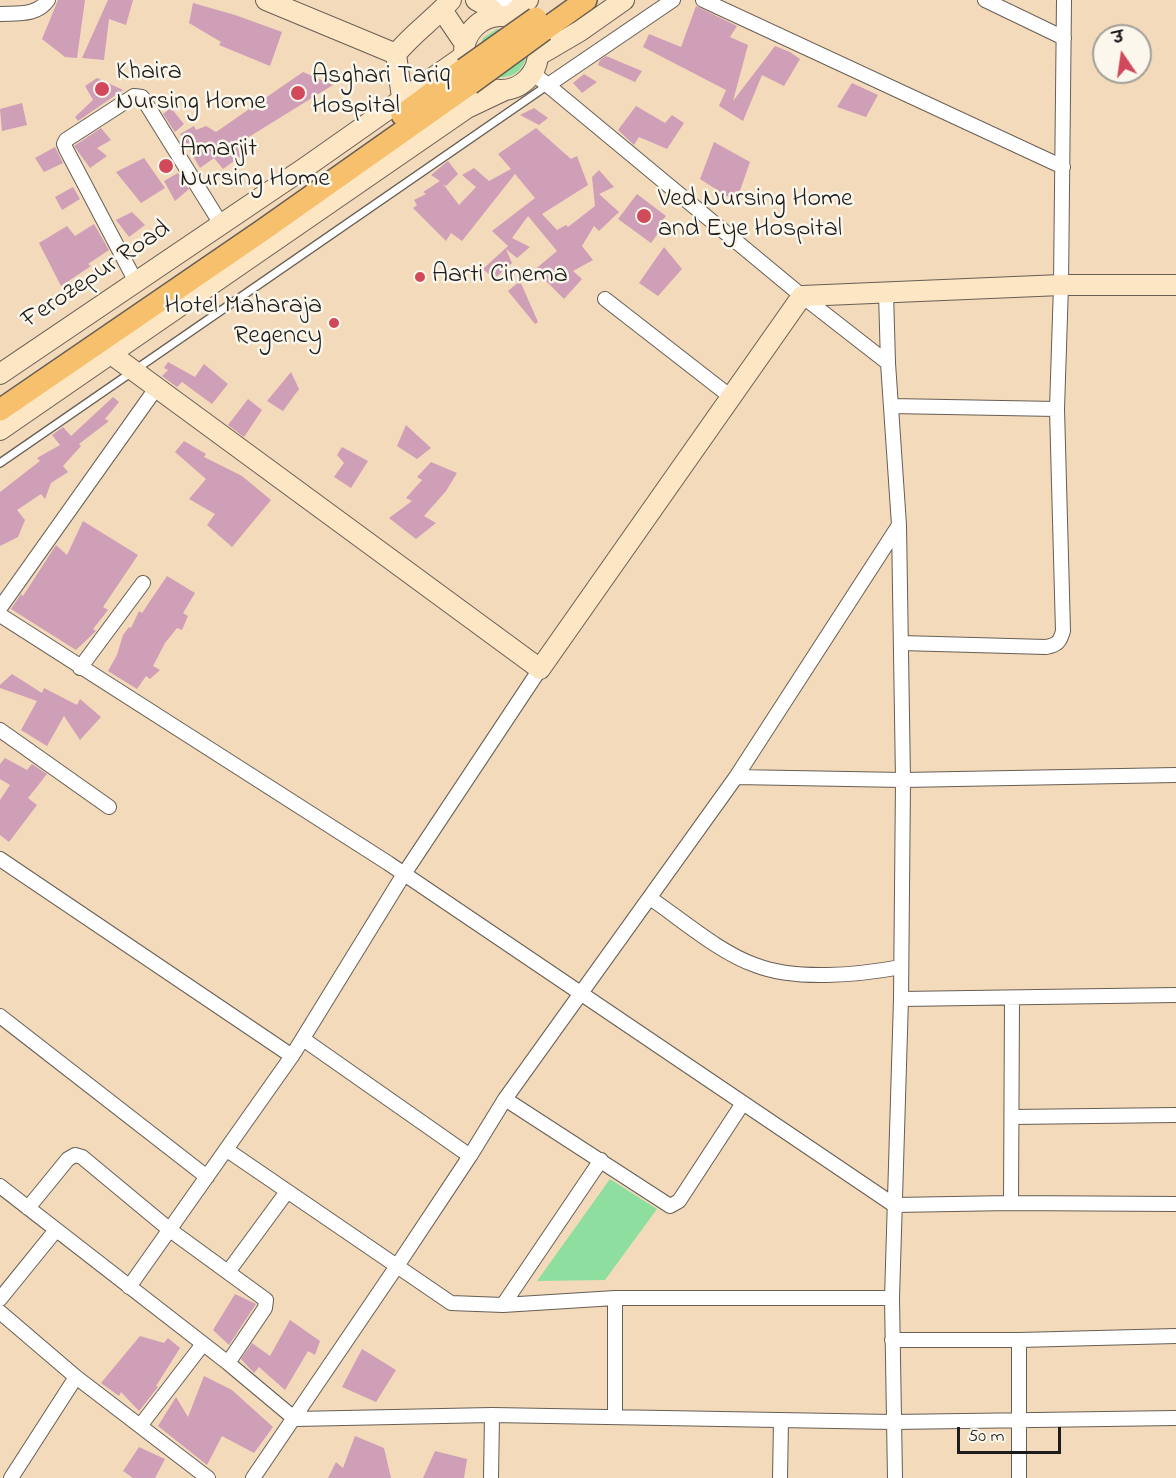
<!DOCTYPE html>
<meta charset="utf-8">
<style>
body{margin:0}
#map{position:relative;width:1176px;height:1478px;overflow:hidden;background:#f3dabb;font-family:"Indie Flower","Playpen Sans Deva",sans-serif}
canvas{display:block}
.north{position:absolute;left:1092px;top:24px;width:60px;height:60px;box-sizing:border-box;background:#fbf7ec;border:2px solid #a29f99;border-radius:50%;rotate:347deg;font-size:16px;font-weight:700;line-height:24px;text-align:center;color:#1c1c1c}
.north::after{content:'';display:block;margin:auto;width:21px;height:27px;background:#d1495b;clip-path:polygon(50% 0,100% 100%,50% 72%,0 100%)}
.scale{position:absolute;left:957px;top:1427px;width:104px;height:27px;box-sizing:border-box;border:3px solid #1c1c1c;border-top:0;padding-left:8px;font-size:18px;line-height:21px;white-space:nowrap;color:#1c1c1c;-webkit-text-stroke:4px #fbf7ec;paint-order:stroke}
</style>
<div id="map">
<canvas width="1176" height="1478"></canvas>
<div class="north">उ</div>
<div class="scale">50 m</div>
</div>
<script>
const ctx = document.querySelector('canvas').getContext('2d');
ctx.lineJoin = 'round';
function fill(path, color) {
  ctx.fillStyle = color;
  ctx.fill(path, 'evenodd');
}
function stroke(path, color, width, dash) {
  ctx.strokeStyle = color;
  ctx.lineWidth = width;
  ctx.lineCap = dash ? 'butt' : 'round';
  ctx.setLineDash(dash || []);
  ctx.stroke(path);
}
function write(font, color, halo, rows, align = 'center') {
  ctx.font = font + ' "Indie Flower",sans-serif';
  ctx.lineWidth = 5;
  ctx.setLineDash([]);
  ctx.textBaseline = 'middle';
  ctx.strokeStyle = halo;
  ctx.fillStyle = color;
  for (const [text, x, y, turn = 0] of rows) {
    ctx.save();
    ctx.translate(x, y);
    ctx.rotate((+turn || 0) * Math.PI / 180);
    ctx.textAlign = isNaN(turn) ? turn : align;
    if (halo) ctx.strokeText(text, 0, 0);
    ctx.fillText(text, 0, 0);
    ctx.restore();
  }
}
const green = new Path2D(`
 M497,29h8l22,21c-1,19 -13,29 -31,27l-18,-24 5,-15z
 M610,1179l47,30 -52,71 -68,1z`);
const building = new Path2D(`
 M58,0h27l-8,58 -12,-1 -23,-18z
 M108,0h25l-7,25 -17,-6 -5,41 -22,-2z
 M193,3l42,12 47,17 -12,34 -51,-21 2,-3 -32,-19z
 M696,6l41,20 -7,11 18,8 -15,56 42,-55 15,6 10,7 -16,27 -22,-11 -19,46 -24,-15 7,-16 -83,-43 6,-13 32,13z
 M606,56l36,15 -7,11 -37,-17 2,-5z
 M303,72l30,13 -94,58 13,5 -29,21 -9,-11 -14,10 -20,-34 14,-8 2,4 10,-4 10,6z
 M584,74l13,8 -15,11 -9,-10z
 M97,78l26,12 -45,31 -3,-4 18,-17 -8,-14z
 M852,83l26,12 -12,22 -29,-10z
 M22,103l5,22 -25,6 -2,-22z
 M636,106l29,17 7,-8 12,8 -17,26 -28,-12 -5,8 -16,-15z
 M171,108l13,16 -9,8 -12,-18z
 M534,108l14,10 -9,7 -19,-10z
 M101,128l10,12 -14,8 10,8 -17,12 -16,-22z
 M536,128l35,31 6,-3 11,29 -46,29 15,16 9,-5 2,2 27,-21 -3,-29 7,-7 15,17 -15,7 20,18 -20,19 -5,-5 -12,20 11,14 -20,11 9,8 -18,20 -16,-16 -15,-12 24,-20 -29,-35 -16,22 18,9 -13,11 -11,-9 6,14 -18,16 -11,-10 25,-23 -16,-15 43,-33 -20,-24 -53,67 -11,-8 -5,8 -33,-33 4,-3 -3,-5 12,-6 -3,-2 17,-11 -9,-6 17,-14 10,13 -12,12 -3,-2 16,21 17,-18 -14,-12 12,-7 15,13 22,-12 -13,-15z
 M714,142l36,20 -14,40 -36,-23z
 M55,147l8,16 -19,9 -9,-14z
 M144,158l21,30 -24,15 -25,-31z
 M178,173l11,16 -14,12 -11,-20z
 M73,187l7,12 -18,11 -7,-13z
 M637,194l29,22 -7,9 3,3 -11,15 -33,-24z
 M132,212l13,13 -16,12 -13,-17z
 M94,224l15,26 -21,14 3,2 -30,20 -22,-43 28,-17 8,10z
 M664,247l18,22 -24,27 -19,-13z
 M520,281l18,41 -3,2 -27,-33z
 M168,362l27,15 9,-13 24,20 -16,20 -30,-22 -5,5 -15,-11 6,-6 -4,-2z
 M291,372l8,17 -16,22 -16,-10z
 M113,397l6,5 -14,17 4,2 -30,23 2,2 -18,20 5,6 -17,11 -6,16 -4,-5 -24,16 8,10 -7,17 -18,9v-54l40,-31 -3,-3 23,-13 -8,-10 11,-8 8,9z
 M248,399l14,11 -18,27 -16,-12z
 M406,425l25,23 -14,11 -20,-13z
 M184,441l22,13 -2,3 38,19 29,24 -39,47 -25,-22 8,-11 -26,-15 17,-20 -31,-27z
 M342,447l26,14 -17,27 -17,-11 10,-14 -7,-8z
 M431,462l26,11 -11,18 -22,25 12,7 -20,16 -27,-21 23,-17 -6,-3 16,-18 -5,-3z
 M83,521l55,34 -35,52 5,3 -15,19 3,2 -20,19 -65,-41 10,-15 2,2 33,-51 11,10z
 M167,576l28,17 -12,20 5,3 -6,14 -5,-2 -12,15 -12,23 7,4 -10,9 -4,-3 -9,13 -29,-18 9,-16 6,-20 6,-8 2,1 8,-17 3,2z
 M12,674l30,19 2,-5 33,17 3,-6 21,18 -21,23 -16,-24 -17,30 -26,-16 16,-29 -37,-13v-3z
 M5,758l22,12 5,-6 15,10 -19,24 9,7 -28,37 -9,-7v-35l10,-15 -10,-6v-15z
 M235,1294l21,10 -27,41 -16,-15z
 M290,1320l30,21 -5,14 -7,-4 -23,39 -26,-23 -5,6 -13,-14 11,-16 18,13z
 M140,1336l24,7 4,-5 12,10 -24,38 2,1 -19,24 -18,-19 -2,4 -18,-13z
 M362,1349l34,21 -20,32 -34,-15z
 M204,1376l28,14 41,37 -19,26 -32,-17 -15,29 -49,-39 18,-29 12,20z
 M355,1436l29,12 7,30h-63l8,-16 7,6z
 M139,1447l26,12 -10,19h-22l-10,-7z
 M435,1451l32,8 -3,19h-41z`);
const lane = new Path2D(`
 M0,463l548,-378`);
const street = new Path2D(`
 M703,0l360,167
 M985,0l79,38
 M489,7l18,-7
 M0,14c17,-1 37,2 48,-14
 M533,73l269,223 86,67 11,162 4,255 -2,219 -9,299 3,180
 M548,85l125,-85
 M136,282l-70,-133 -2,-5 2,-4 68,-44 8,1 79,127
 M886,293l2,70
 M605,299l126,98
 M891,406l166,3
 M0,608l157,-221
 M0,615l388,248 506,342 117,-2 165,1
 M901,643l145,4c11,-2 14,-5 17,-16l-6,-222 4,-124 3,-285
 M80,668l63,-85
 M0,730l109,77
 M736,777l167,3 273,-5
 M0,859l292,197
 M650,898c31,21 70,55 105,67 41,16 103,10 146,2
 M901,999l275,-4
 M0,1016l207,161
 M303,1039l167,117
 M505,1099l165,107 9,-5 64,-98
 M1013,1117l163,-2
 M227,1150l224,153 52,2 112,-7h277
 M0,1186l228,177 67,56 197,-4 -1,63
 M1011,1203l1,-205
 M28,1208l40,-49 7,-4 7,2 88,73 96,70 -1,8 -37,55
 M228,1272l58,-79
 M129,1287l163,-231 112,-182 136,-205
 M615,1298v119
 M0,1299l56,-69
 M503,1305l98,-145
 M0,1312l76,65 132,101
 M892,1340h127v138
 M1019,1340l157,-4
 M492,1415l401,7 283,-4
 M140,1426l63,-82
 M11,1478l65,-101
 M253,1478l144,-212 73,-110 35,-57 231,-322 163,-252
 M780,1478l1,-57`);
const secondary = new Path2D(`
 M266,0l130,54
 M476,0l13,7 9,9
 M442,10l23,34
 M464 53a37 37 0 1 1 74 0a37 37 0 1 1-74 0Z
 M509,17l19,-17
 M539,55l41,-24 44,-31
 M402,98l-6,-44c17,-21 37,-34 55,-54
 M111,354l429,315 262,-373 259,-11h115
 M0,374l306,-207 158,-111
 M0,430l467,-322 38,-18`);
const primary = new Path2D(`
 M544,30l42,-30
 M402,115l62,-46
 M0,410l263,-180 207,-146`);
const primaryBridge = new Path2D(`
 M464,69l72,-51
 M470,84l74,-54`);
const markers = [
 [102,89,8,"#d1495b"],
 [298,93,8,"#d1495b"],
 [166,166,8,"#d1495b"],
 [644,216,8,"#d1495b"],
 [420,277,6,"#d1495b"],
 [334,323,6,"#d1495b"]
];
const poiNames = [
 ["Khaira",116,74],
 ["Nursing Home",116,104],
 ["Asghari Tariq",312,78],
 ["Hospital",312,108],
 ["Amarjit",180,151],
 ["Nursing Home",180,181],
 ["Ved Nursing Home",658,201],
 ["and Eye Hospital",658,231],
 ["Aarti Cinema",432,277],
 ["Hotel Maharaja",322,308,"right"],
 ["Regency",322,338,"right"]
];
const streetNames = [
 ["Ferozepur Road",97,276,-34]
];
fill(green, '#8edf9f');
fill(building, '#cf9eb7');
stroke(lane, '#675e54', 10);
stroke(street, '#675e54', 16);
stroke(secondary, '#675e54', 22);
stroke(primary, '#675e54', 24);
stroke(lane, '#fff', 7);
stroke(street, '#fff', 14);
stroke(secondary, '#fce6c4', 20);
stroke(primary, '#f7c06c', 21);
stroke(primaryBridge, '#675e54', 24, []);
stroke(primaryBridge, '#f7c06c', 21);
for (const [x, y, r, color] of markers) {
  const dot = new Path2D();
  dot.arc(x, y, r, 0, 2 * Math.PI);
  ctx.fillStyle = color;
  ctx.fill(dot);
  stroke(dot, '#fbf7ec', 2);
}
write('26px', '#1c1c1c', '#fbf7ec', poiNames, 'left');
write('26px', '#1c1c1c', '#fbf7ec', streetNames);
</script>
